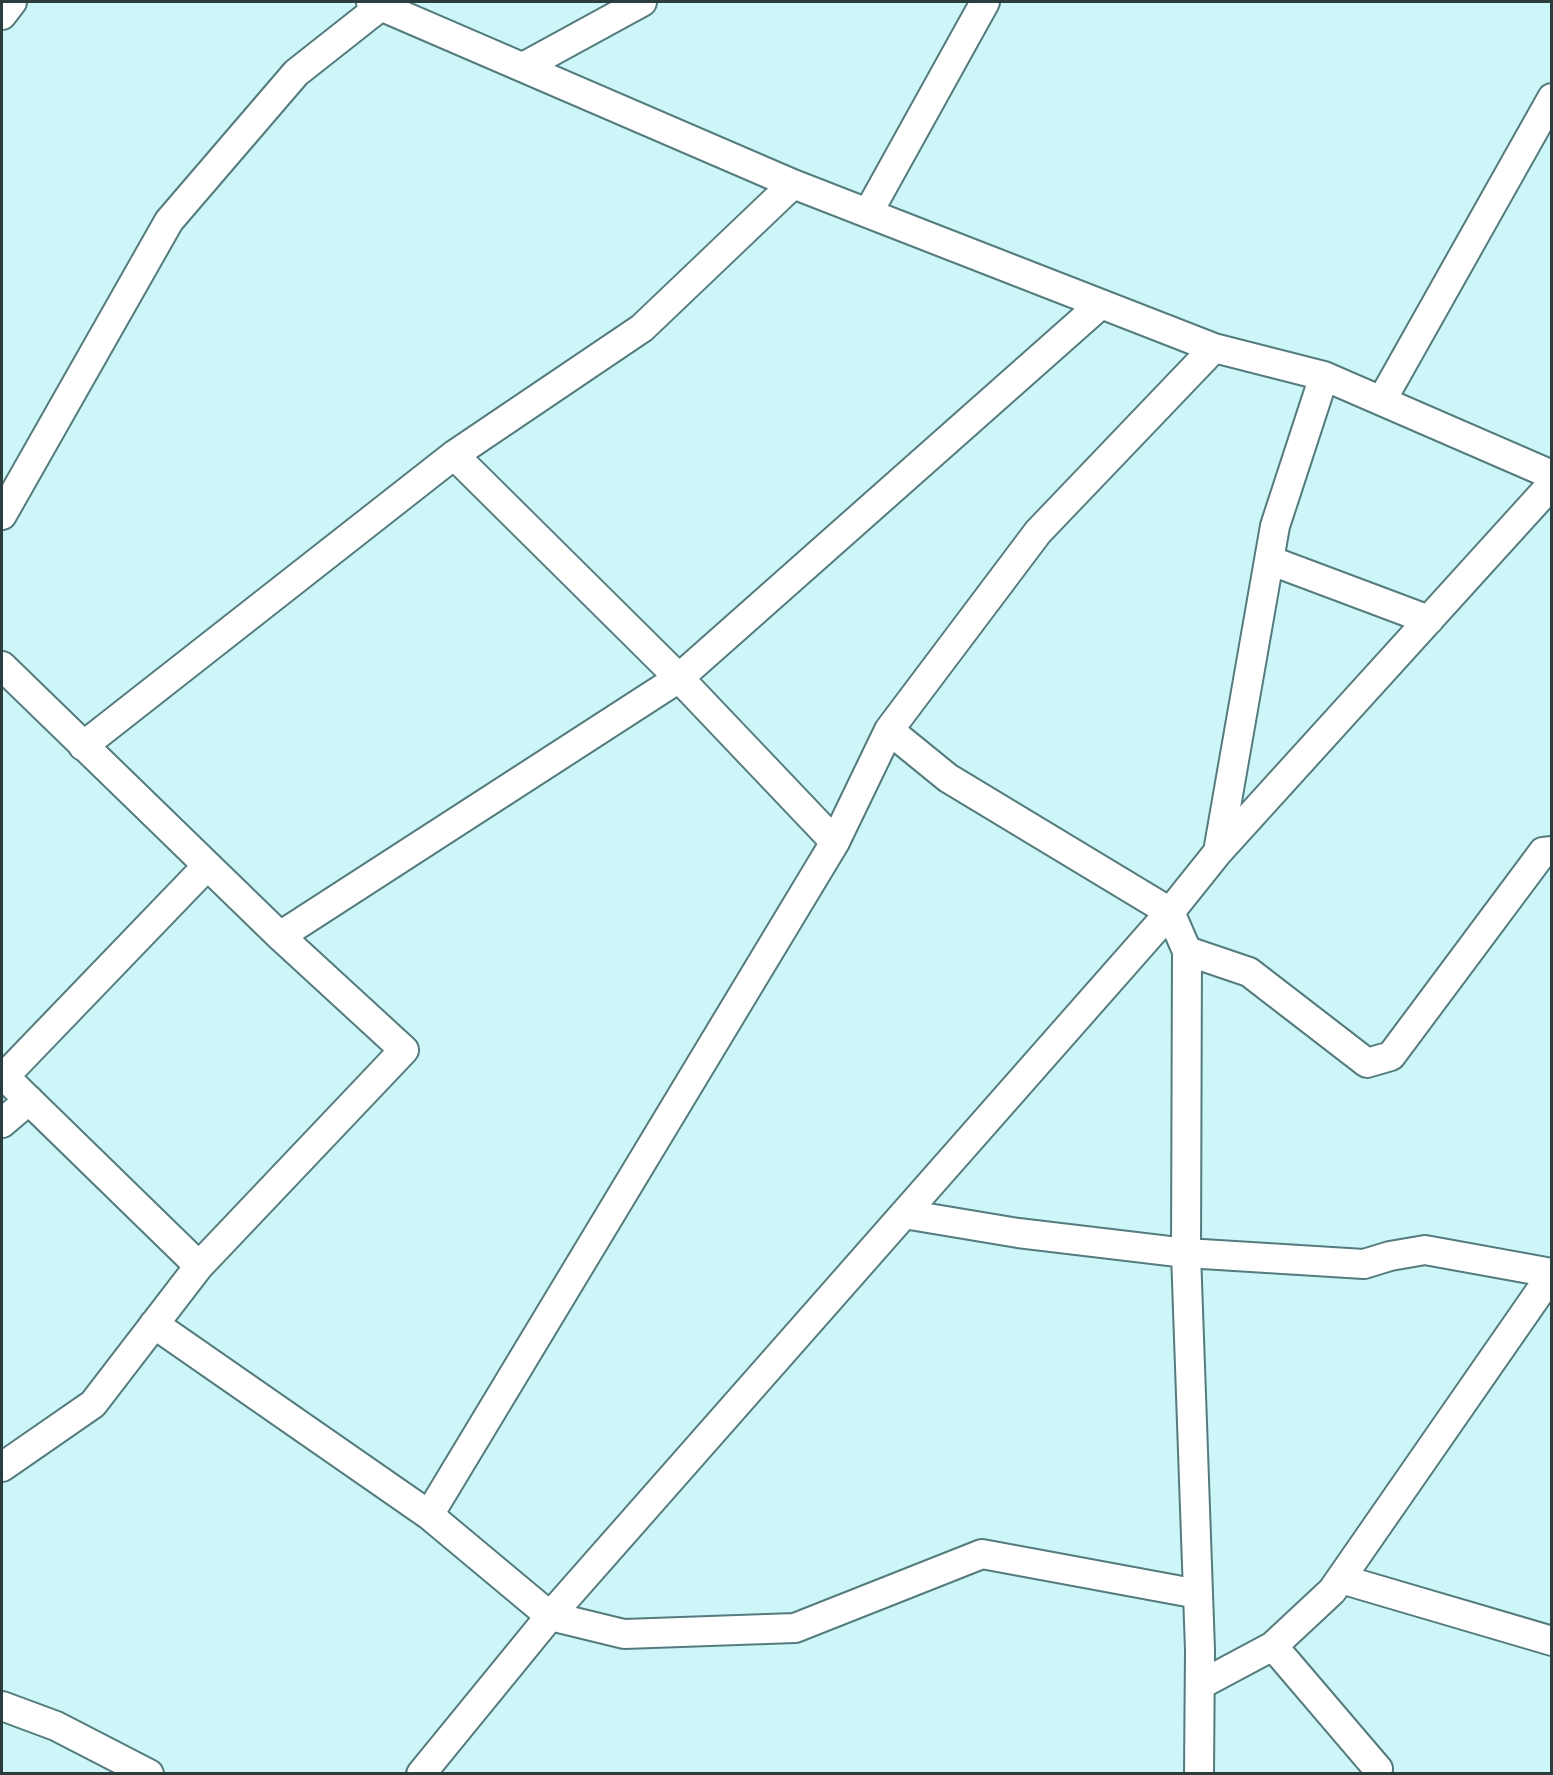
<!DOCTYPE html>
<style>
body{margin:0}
#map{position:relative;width:1553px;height:1775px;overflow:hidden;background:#ccf6f8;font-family:Mulish,sans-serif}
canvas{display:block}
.frame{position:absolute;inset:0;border:3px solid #2c3d3e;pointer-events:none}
</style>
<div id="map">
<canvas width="1553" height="1775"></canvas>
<div class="frame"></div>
</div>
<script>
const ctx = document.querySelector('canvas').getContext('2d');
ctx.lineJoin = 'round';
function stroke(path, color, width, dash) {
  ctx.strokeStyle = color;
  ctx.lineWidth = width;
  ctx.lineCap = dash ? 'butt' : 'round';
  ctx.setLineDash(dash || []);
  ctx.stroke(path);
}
const minor = new Path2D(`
 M371,2l422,182 421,164 110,28 228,99
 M2,15l10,-13
 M523,67l119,-65
 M868,213l117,-211
 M1382,400l170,-302
 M454,455l225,223 156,164
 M2,515l167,-294 127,-148 90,-71
 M1269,560l160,60
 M2,666l278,270 124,114 -205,216 -106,138 -91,63
 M83,746l371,-291 188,-127 151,-144
 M1218,852l334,-368
 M280,936l399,-258 422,-374
 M1187,951l62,21 118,91 24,-7 152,-204 9,-1
 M2,1074l197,192
 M4,1077l203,-211
 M2,1123l27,-23
 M904,1214l114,19 168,20 178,11 26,-8 35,-6 127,23
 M154,1324l275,191 121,101 74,18 171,-6 187,-74 216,40
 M429,1515l406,-673 54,-112
 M1341,1579l211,62
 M1273,1646l105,123
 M1200,1685l73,-39 59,-55 220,-317
 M2,1706l54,20 93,48
 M421,1774l129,-158 620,-704 48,-60 57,-326 49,-150
 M1199,1774l1,-124 -14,-397 1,-302 -17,-39 -222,-134 -59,-48 149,-198 176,-184`);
stroke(minor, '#547b7d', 32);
stroke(minor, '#fff', 28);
</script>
